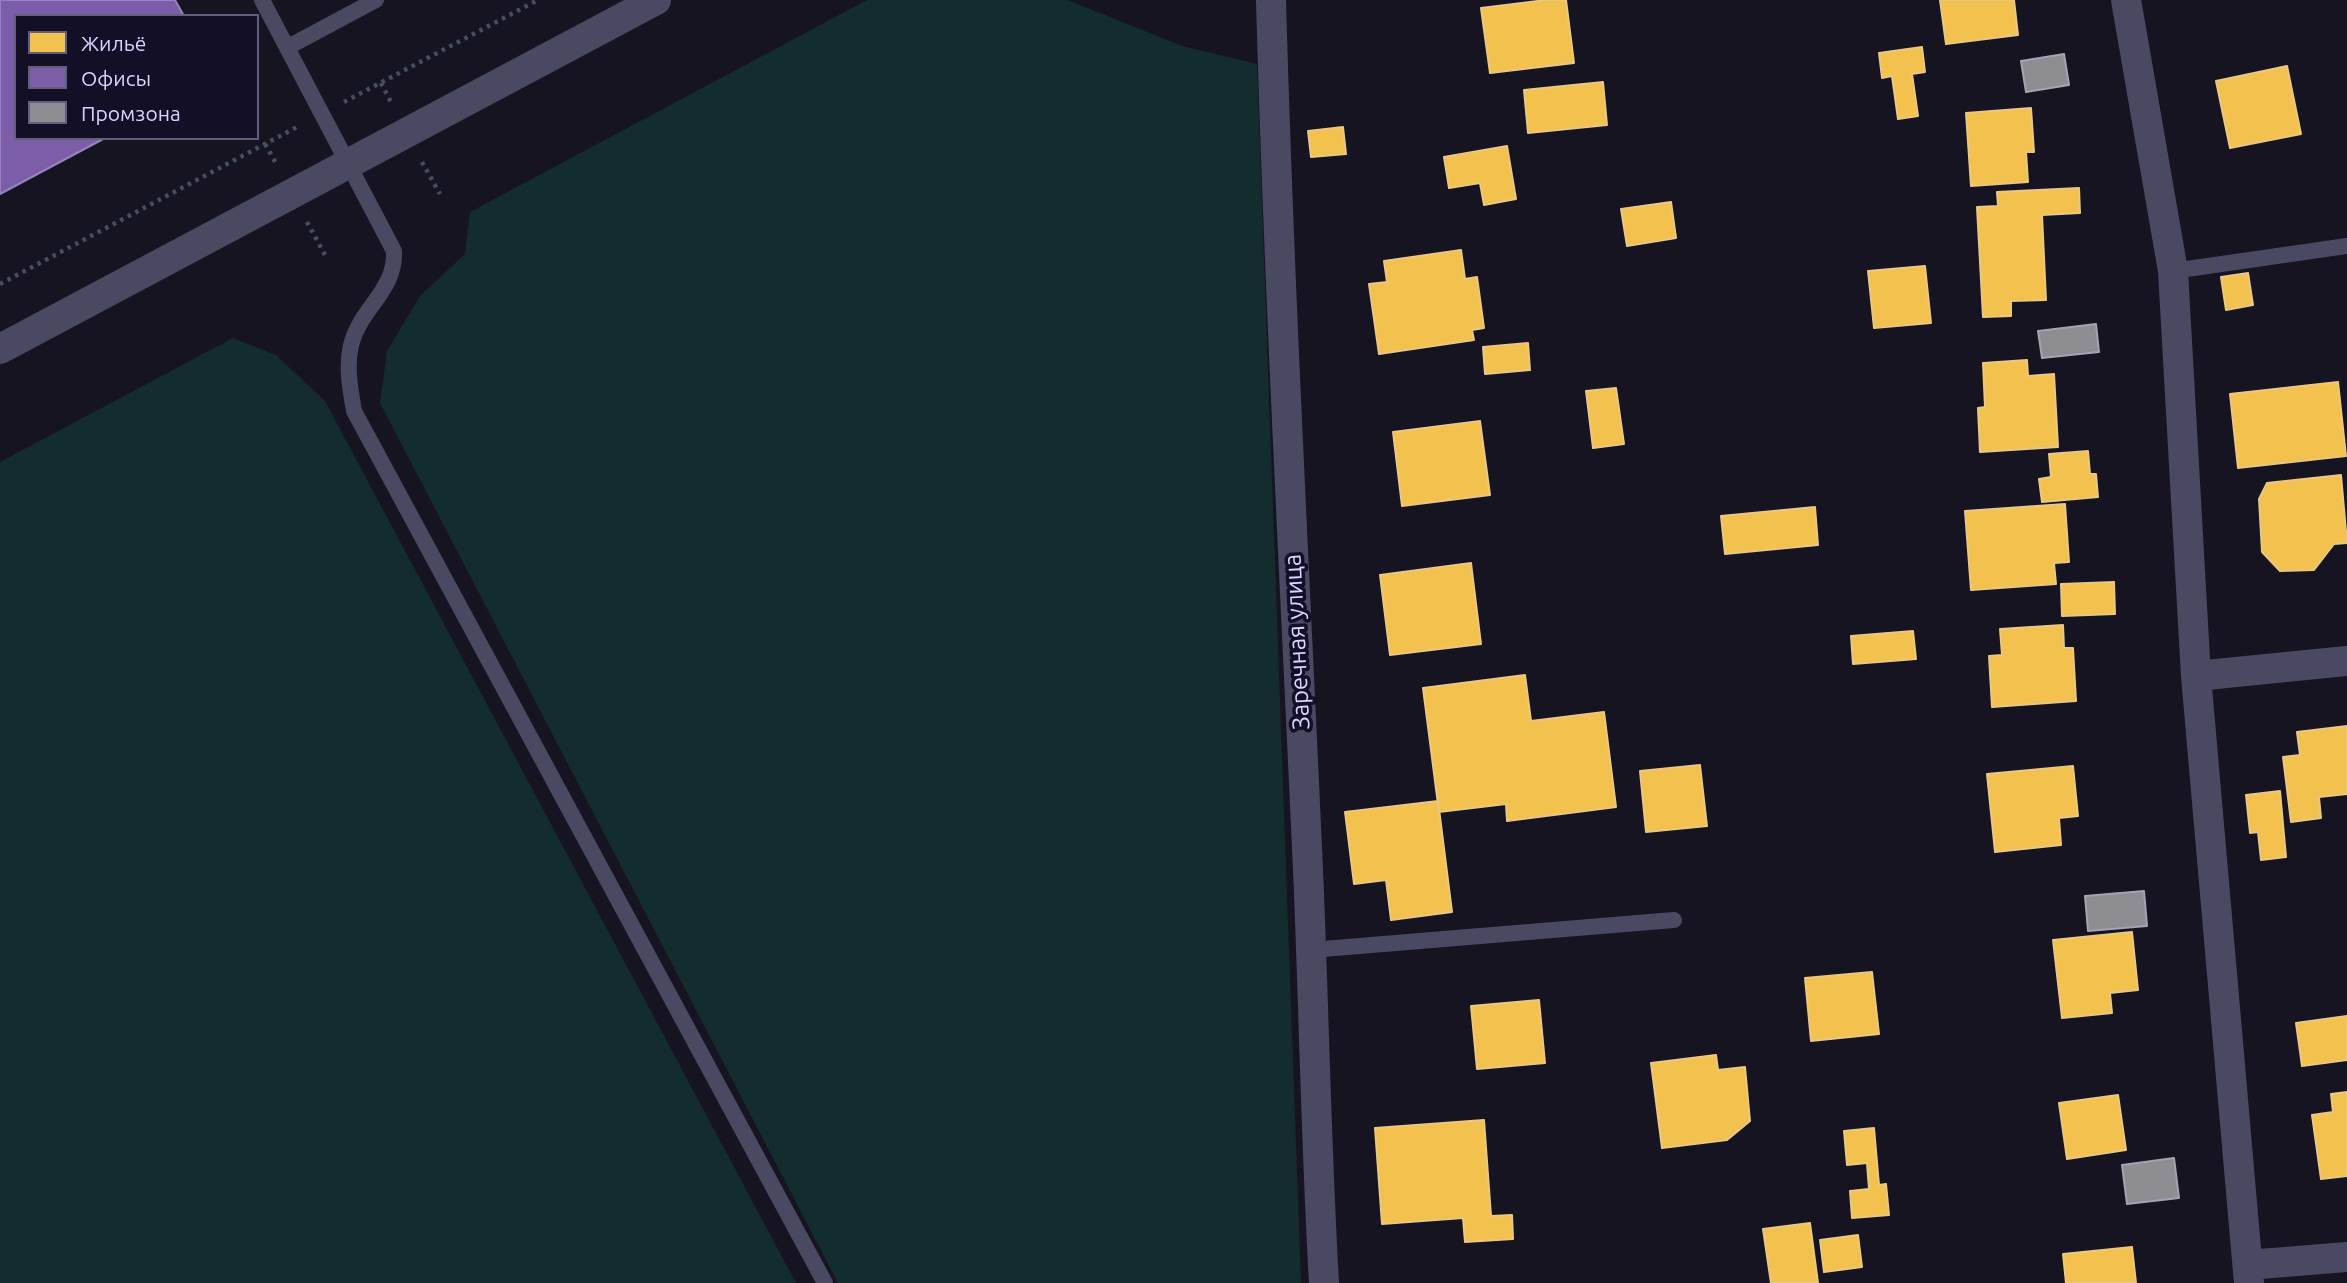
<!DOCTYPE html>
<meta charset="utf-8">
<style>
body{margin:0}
#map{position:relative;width:2347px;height:1283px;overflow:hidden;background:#161421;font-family:Ubuntu,sans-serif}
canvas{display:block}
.legend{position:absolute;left:14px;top:14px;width:245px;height:126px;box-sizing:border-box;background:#130f26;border:2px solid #625e7d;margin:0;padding:9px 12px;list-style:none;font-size:21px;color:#d9d4ff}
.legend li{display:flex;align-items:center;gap:14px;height:35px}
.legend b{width:35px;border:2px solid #625e7d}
</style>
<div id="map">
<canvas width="2347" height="1283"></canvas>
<ul class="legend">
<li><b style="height:19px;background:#f2c14e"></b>Жильё</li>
<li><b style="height:19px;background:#7b5ea7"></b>Офисы</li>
<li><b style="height:19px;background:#8d8d92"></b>Промзона</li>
</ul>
</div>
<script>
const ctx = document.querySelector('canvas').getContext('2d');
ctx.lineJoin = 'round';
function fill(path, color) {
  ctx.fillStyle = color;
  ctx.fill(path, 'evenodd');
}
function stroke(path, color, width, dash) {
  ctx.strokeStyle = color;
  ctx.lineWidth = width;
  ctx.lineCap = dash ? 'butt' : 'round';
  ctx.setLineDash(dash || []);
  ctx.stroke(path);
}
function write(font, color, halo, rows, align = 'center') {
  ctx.font = font + ' Ubuntu,sans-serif';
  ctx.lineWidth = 7;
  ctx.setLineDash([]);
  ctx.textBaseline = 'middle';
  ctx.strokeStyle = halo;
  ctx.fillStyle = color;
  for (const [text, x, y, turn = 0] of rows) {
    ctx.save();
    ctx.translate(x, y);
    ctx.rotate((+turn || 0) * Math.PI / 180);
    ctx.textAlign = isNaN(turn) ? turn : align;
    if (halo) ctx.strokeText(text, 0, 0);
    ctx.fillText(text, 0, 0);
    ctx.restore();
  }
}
const green = new Path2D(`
 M867,0h201l114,46 75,18 44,1219h-463l-458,-880 7,-52 33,-55 45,-42 5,-42z
 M233,338l43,17 49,46 471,882h-796v-821z`);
const homes = new Path2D(`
 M1546,0h20l8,63 -84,10 -9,-65z
 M1940,0h74l4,35 -72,9z
 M1922,47l3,25 -13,2 6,42 -20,3 -6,-43 -10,2 -3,-25z
 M2287,66l14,68 -71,14 -14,-67z
 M1603,82l4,43 -79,8 -4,-43z
 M2031,108l3,44h-8l2,30 -57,4 -5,-73z
 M1343,127l3,27 -35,3 -3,-26z
 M1507,146l9,53 -32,6 -4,-22 -31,5 -5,-31z
 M2079,188l1,25 -38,2 4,85 -35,1v15l-28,1 -6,-110 21,-1 -1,-14z
 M1671,202l5,36 -49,8 -6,-37z
 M1461,250l4,29 12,-2 7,51 -12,2 2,10 -95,14 -10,-70 18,-2 -3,-21z
 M1925,266l6,57 -57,5 -6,-57z
 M2248,273l5,32 -27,5 -5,-33z
 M1528,343l2,27 -45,4 -2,-27z
 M2027,360l1,16 26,-2 4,73 -78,5 -2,-44 7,-1 -2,-44z
 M2338,382l8,74 -108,12 -8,-74z
 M1616,388l8,56 -31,4 -7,-57z
 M1480,421l10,74 -88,11 -9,-74z
 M2088,451l2,23h6l2,23 -56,5 -3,-23 12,-2 -2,-23z
 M2341,475l6,68 -13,1 -20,26 -34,1 -18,-19 -3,-53 8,-16z
 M2065,504l4,58 -15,1 2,21 -85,6 -6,-79z
 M1815,507l3,38 -93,9 -4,-38z
 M1471,563l10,81 -91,11 -10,-80z
 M2114,582l1,32 -53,2 -1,-32z
 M2063,625l1,23h9l3,53 -84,6 -3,-51 13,-1 -2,-26z
 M1913,631l3,28 -63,5 -2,-28z
 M1525,675l6,46 73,-9 12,95 -109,14 -1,-17 -67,8 -16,-124z
 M2347,726v68l-28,3 2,21 -30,4 -8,-65 17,-2 -3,-23z
 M1700,765l7,61 -61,6 -6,-61z
 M2073,766l5,50 -19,2 2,27 -66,7 -8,-78z
 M2280,791l6,66 -25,3 -3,-28 -8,1 -4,-38z
 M1438,801l14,111 -61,8 -5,-40 -32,4 -9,-72z
 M2132,932l6,58 -28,3 2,20 -50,5 -9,-78z
 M1872,972l7,62 -68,7 -6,-63z
 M1539,1000l6,63 -68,6 -6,-63z
 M2347,1016v44l-45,6 -6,-43z
 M1716,1055l2,15 27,-3 5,54 -23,19 -65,8 -11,-85z
 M2347,1092v84l-26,3 -9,-64 21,-3 -2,-18z
 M2118,1095l8,55 -59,9 -8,-56z
 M1484,1120l7,96 21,-1 1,24 -48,3 -2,-24 -81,6 -7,-96z
 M1874,1128l5,57 7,-1 3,31 -37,3 -2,-27 19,-2 -2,-26 -20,2 -3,-34z
 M1810,1223l8,60h-47l-8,-54z
 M1858,1235l4,32 -38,5 -4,-32z
 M2132,1247l4,36h-70l-3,-29z`);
const offices = new Path2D(`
 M0,0h175l9,16h-168v122h89l-105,56z`);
const industry = new Path2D(`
 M2064,54l5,31 -43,7 -5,-31z
 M2096,324l3,28 -57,6 -4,-27z
 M2144,891l3,35 -59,5 -3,-35z
 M2174,1158l5,40 -52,6 -5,-39z`);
const path = new Path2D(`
 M381,83l11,21
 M344,102l194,-102
 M265,144l12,21
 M422,162l18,32
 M307,222l18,33
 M0,284l299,-158`);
const lane = new Path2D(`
 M262,0l132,251c2,40 -34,57 -43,94 -5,22 -1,43 3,66l471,872
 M288,47l88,-47
 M2173,271l174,-25
 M1311,950l363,-30`);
const street = new Path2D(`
 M1271,0c8,290 24,580 37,870 6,138 8,275 16,413
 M2126,0l47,271 23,405 53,607
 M0,349l656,-349
 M2196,676l151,-15
 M2248,1265l99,-8`);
const streetNames = [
 ["Заречная улица",1297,642,-93]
];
fill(green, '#132c2d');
fill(homes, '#f2c14e');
stroke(homes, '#eac783', 2);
fill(offices, '#7b5ea7');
stroke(offices, '#9781c1', 2);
fill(industry, '#8d8d92');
stroke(industry, '#a4a2b3', 2);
stroke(path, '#44505f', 4.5, [3.5, 5]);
stroke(lane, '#4a4962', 16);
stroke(street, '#4a4962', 30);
write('24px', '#d9d4ff', '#130f26', streetNames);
</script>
